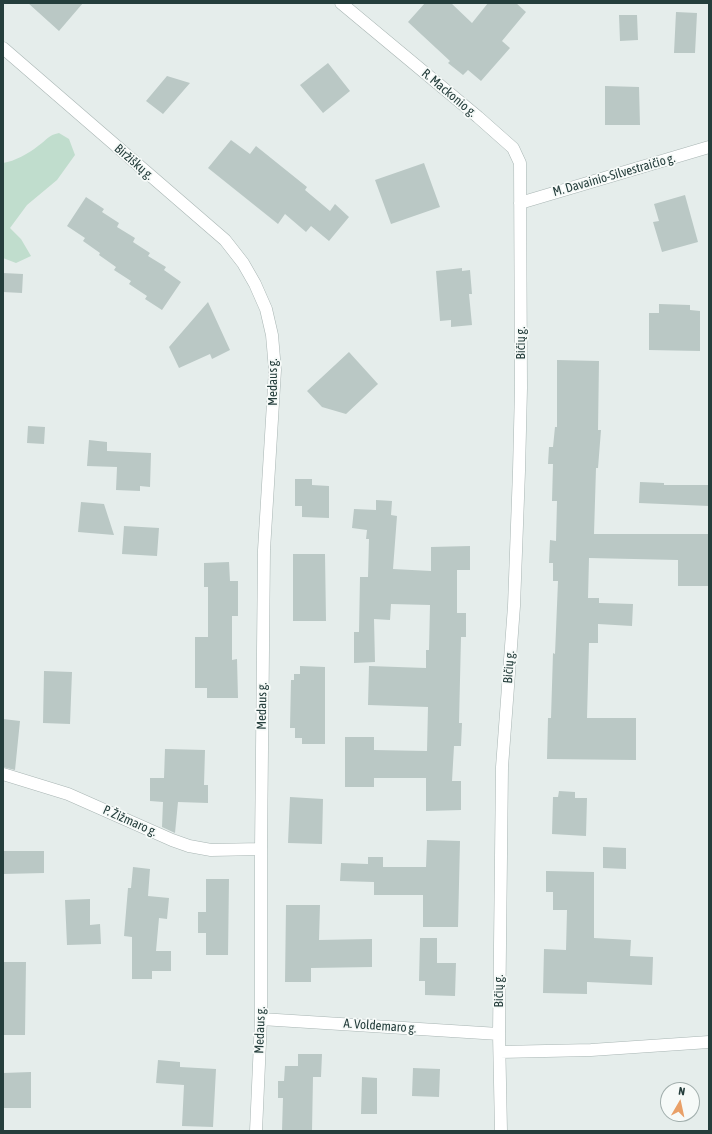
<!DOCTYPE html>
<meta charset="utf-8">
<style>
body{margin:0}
#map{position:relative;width:712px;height:1134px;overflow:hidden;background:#e5edeb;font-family:"Asap Condensed",sans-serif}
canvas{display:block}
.frame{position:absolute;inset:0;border:4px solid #253e3c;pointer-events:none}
.north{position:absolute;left:660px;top:1082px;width:40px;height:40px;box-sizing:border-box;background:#f6faf8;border:1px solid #a2afad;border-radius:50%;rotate:9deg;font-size:11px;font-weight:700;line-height:16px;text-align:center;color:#253e3c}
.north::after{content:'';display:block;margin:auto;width:14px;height:18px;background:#e9a068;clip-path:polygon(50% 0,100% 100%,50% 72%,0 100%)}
</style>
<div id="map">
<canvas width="712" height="1134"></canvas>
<div class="frame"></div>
<div class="north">N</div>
</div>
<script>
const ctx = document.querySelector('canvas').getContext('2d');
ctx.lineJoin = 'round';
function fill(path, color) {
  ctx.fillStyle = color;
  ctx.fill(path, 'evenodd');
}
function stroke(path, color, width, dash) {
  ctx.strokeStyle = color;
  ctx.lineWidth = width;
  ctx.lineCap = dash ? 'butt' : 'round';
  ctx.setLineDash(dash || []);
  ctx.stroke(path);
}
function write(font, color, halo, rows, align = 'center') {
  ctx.font = font + ' "Asap Condensed",sans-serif';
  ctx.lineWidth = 3.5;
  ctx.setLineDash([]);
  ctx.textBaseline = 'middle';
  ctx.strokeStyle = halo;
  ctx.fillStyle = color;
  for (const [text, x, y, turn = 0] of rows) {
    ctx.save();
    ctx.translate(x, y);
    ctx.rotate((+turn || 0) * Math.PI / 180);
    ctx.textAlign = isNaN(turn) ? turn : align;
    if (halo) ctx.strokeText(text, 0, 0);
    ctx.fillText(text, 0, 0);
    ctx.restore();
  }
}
const green = new Path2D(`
 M59,133l10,6 6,16 -18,25 -30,25 -17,23 11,11 10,17 -15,7 -13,-5v-95c12,-2 25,-9 35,-17 9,-6 10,-11 21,-13z`);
const building = new Path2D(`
 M28,3h55l-24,28z
 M425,3h26l21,20 16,-20h28l10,9 -24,29 8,7 -29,33 -13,-11 -5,5 -15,-12 2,-2 -42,-39z
 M676,12l21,1 -2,40h-21z
 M619,15h18l1,25 -18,1z
 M328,63l22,28 -27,22 -23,-28z
 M167,76l23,7 -27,31 -17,-13z
 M605,86l34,1 1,38h-35z
 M231,140l19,14 6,-8 51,41 -2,3 25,21 5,-7 14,13 -20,24 -18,-15 -5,6 -21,-18 -7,10 -70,-56z
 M424,163l16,44 -49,17 -16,-44z
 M685,195l13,47 -36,10 -9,-30 6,-1 -5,-17z
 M86,197l18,12 -2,3 17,11 -2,4 18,11 -2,4 17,11 -2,3 18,11 -2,3 17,12 -19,28 -17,-11 2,-3 -18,-12 2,-3 -17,-11 2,-3 -17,-12 1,-2 -17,-12 2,-3 -18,-12z
 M462,268v3l8,-1 2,24h-3l3,31 -21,2v-7l-11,1 -4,-50z
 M3,273l20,1 -1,19 -19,-1z
 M208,302l22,48 -18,9 -2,-5 -31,14 -10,-21z
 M659,304l31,1v5l10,1v40l-51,-1v-37h10z
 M349,352l29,32 -32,30 -24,-7 -15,-16z
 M557,360l42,1 -1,69h3l-3,38h-2l-2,66h115v52h-31v-26l-89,-2 -1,40h11v5l34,1 -1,22 -34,-2v19h-9l-2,75h49v42l-89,-1 1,-41h3l2,-65 2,1 3,-73h-5v-18h-4l1,-23 6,1 1,-40h-5l1,-37h-5l1,-17h4l2,-20h2z
 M28,426l17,1 -1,17 -17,-1z
 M89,440l18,2v9l44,2 -1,34 -10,-1v5l-24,-1 1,-23 -30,-1z
 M295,479h17v6l17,1v32l-27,-1v-11h-7z
 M640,482l24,1v2h45v21l-70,-3z
 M376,500l16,1 -1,14 6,1 -4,53 38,2v-24l39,-1v24h-13v43h9v24h-5l-2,86h3l-1,23h-7l-2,35h9v29l-35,1v-33h-52v9h-29v-50h29v13l53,1 1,-44 -60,-2 1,-39 57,2v-18h3l1,-45 -39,-1 -1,16 -16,-1 1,43 -21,1v-31h5l1,-55h8l1,-38h-3l1,-9 -15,-2 2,-19 22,1z
 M81,502l23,2 10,31 -36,-3z
 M124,526l35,2 -2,28 -35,-2z
 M293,554h32l1,67h-33z
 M229,562l1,19h8v35h-6v44l5,-1 1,39h-31v-10h-12v-51h13v-50h-4v-24z
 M300,666l25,1v77h-23v-6h-7v-10h-5l1,-48h3v-6h6z
 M44,671l28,1 -2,52 -27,-1z
 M3,719l17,2 -5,49 -12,-3z
 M165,749l40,1 -1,35h4v18l-30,-1 -3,31 -13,-6 1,-25 -13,-1v-23h14z
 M559,791l16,1v6h12l-1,38 -34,-2 1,-37h5z
 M290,797l33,2 -1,45 -34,-1z
 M427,840l33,1 -2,86h-35v-32h-49v-13l-34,-1 1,-18 27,1v-7h15v10h43z
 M603,847l23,1v21l-23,-1z
 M3,851h41v22l-41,1z
 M133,867l17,2 -2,27 21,2 -2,21 -8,-1 -3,33h15v20h-19v8h-20v-42l-8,-1 4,-48h3z
 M546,871l48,1v66l37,2 -1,16 23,1 -1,28 -65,-3v12l-44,-1 1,-44 22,1 1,-40h-14v-18h-7z
 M206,879h23l-1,76h-22v-22h-8v-21h8z
 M90,899v26l10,-1 1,20 -34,1 -2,-45z
 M286,905h34l-1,35 53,-1v28l-61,1v14h-26z
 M420,938h17v25h19l-1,33 -30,-1v-14h-6z
 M3,962h23l-1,73h-22z
 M298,1054h24l-1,23h-8l-1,54h-30l1,-33h-5v-17h6l1,-15h13z
 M158,1060l22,2v5l36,2 -3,58 -31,-1 2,-41 -28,-2z
 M413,1068l27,1 -1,28 -27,-1z
 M31,1072v36h-28v-35z
 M362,1077l15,1v36h-16z`);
const street = new Path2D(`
 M341,3l137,114 35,31 7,15 1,225 -2,83 -5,135 -12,161 -3,267 2,97
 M3,48l222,192 18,23 12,21 11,25 6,26 3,35 -11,180 -3,299v170l-5,112
 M520,203l189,-56
 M3,774l65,20 104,46 17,6 22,4 50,-1
 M261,1019l238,15
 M500,1052l91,-2 118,-8`);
const streetNames = [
 ["R. Mackonio g.",449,93,40],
 ["Biržiškų g.",134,162,41],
 ["M. Davainio-Silvestraičio g.",614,175,-16],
 ["Bičių g.",521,343,-90],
 ["Medaus g.",273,382,-90],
 ["Bičių g.",509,667,-86],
 ["Medaus g.",262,706,-89],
 ["P. Žižmaro g.",130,821,24],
 ["Bičių g.",499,991,-90],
 ["A. Voldemaro g.",380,1026,4],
 ["Medaus g.",260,1030,-88]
];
fill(green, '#c0ddcd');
fill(building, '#bac8c5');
stroke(street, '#a8b5b3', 13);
stroke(street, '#fff', 12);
write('13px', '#253e3c', '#f6faf8', streetNames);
</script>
